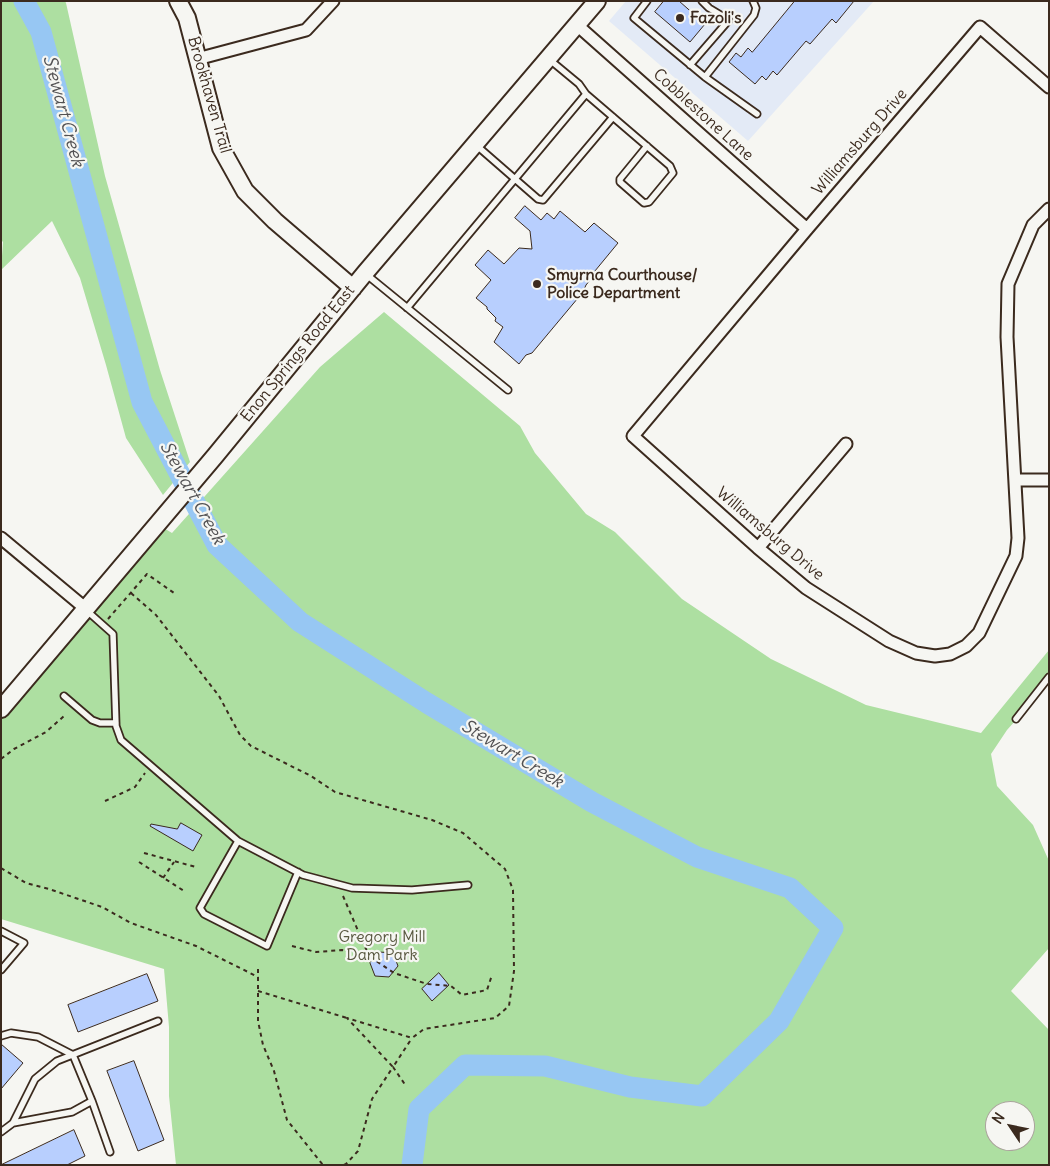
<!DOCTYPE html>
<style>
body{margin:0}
#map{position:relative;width:1050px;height:1166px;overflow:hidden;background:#f6f6f2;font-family:Delius,sans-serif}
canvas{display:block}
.frame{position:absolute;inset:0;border:2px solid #3b2a1e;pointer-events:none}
.north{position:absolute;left:985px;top:1101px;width:50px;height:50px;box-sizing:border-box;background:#f6f6f2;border:1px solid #aba49d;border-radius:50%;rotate:304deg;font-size:14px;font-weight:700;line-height:20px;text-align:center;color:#3b2a1e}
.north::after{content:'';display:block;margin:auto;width:18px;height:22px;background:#3b2a1e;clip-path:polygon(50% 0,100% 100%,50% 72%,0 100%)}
</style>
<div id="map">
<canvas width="1050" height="1166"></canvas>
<div class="frame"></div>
<div class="north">N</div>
</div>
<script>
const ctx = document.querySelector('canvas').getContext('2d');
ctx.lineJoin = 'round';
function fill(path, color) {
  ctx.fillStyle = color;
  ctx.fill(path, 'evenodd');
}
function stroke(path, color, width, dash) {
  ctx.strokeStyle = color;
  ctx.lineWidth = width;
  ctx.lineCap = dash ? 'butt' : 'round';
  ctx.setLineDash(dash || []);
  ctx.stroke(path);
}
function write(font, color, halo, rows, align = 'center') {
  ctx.font = font + ' Delius,sans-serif';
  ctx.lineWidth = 4.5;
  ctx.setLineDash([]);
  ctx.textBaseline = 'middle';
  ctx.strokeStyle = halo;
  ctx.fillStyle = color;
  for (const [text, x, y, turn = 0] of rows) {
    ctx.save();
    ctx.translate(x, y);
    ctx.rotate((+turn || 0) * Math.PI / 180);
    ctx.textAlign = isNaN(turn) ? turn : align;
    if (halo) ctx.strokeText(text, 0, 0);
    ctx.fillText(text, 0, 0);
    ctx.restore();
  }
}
const built = new Path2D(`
 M626,1h248l-126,140 -139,-120z`);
const green = new Path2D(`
 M1,1h64l1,2 39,173 55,194 30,92 -27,33 -37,-57 -20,-73 -26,-87 -28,-57 -51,49 2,-28 -2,-2z
 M384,312l136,114 15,27 51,61 29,18 67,67 89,60 95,46 115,28 68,-83v33l-42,47 -16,24 6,32 36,39 16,36v87l-38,43 38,39v135h-873l-7,-69v-69l-5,-58 -163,-50v-210l156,-185 15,9 148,-166zM995,1111h30v30h-30z`);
const river = new Path2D(`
 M24,1l17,31 101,370 75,143 83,77 127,81 165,99 105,55 93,31 43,40 -54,93 -77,75 -72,-9 -85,-21 -80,-1 -46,44 -7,56`);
const building = new Path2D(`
 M664,1h15l26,23 -15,18 -35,-30z
 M795,1h59l-18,22 -4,-4 -22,25 -4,-3 -29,34 -4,-4 -7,9 -4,-4 -7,8 -26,-22 7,-9 5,4 7,-9 4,4z
 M525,206l16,14 6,-7 7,6 6,-8 25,21 9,-9 24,20 -28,34 1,2 -5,6 -3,7 -51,61 -6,2 -7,9 -25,-22 9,-15 -8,-6 1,-3 -9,-9v-2l-11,-9 15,-18 -16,-15 13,-15 16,14 15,-16 13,1 -2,-18 -15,-13z
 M181,823l21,12 -9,16 -43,-25 1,-2 26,5z
 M379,952l14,1 5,13 -9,11 -14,-1 -5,-13z
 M439,973l10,12 -17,16 -10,-12z
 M147,974l11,27 -80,31 -10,-27z
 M1,1044l22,19 -22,26z
 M134,1061l30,79 -26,11 -31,-80z
 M74,1130l11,26 -18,9h-66z`);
const path = new Path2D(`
 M131,593l25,22 63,81 21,39 11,11 60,30 24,16 97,28 31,13 42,36 8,21 1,81 -5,35 -14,12 -71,11 -12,9 -65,-20 46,49 19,-29
 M108,619l39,-45 27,19
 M1,759l13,-10 32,-17 18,-16
 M105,801l30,-14 10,-14
 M144,853l52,14
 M139,862l45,29
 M1,868l25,15 23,6 53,18 29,16 65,23 62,31
 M163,878l11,-16
 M343,896l26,60
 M292,946l24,6 26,-2 27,6 25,17 33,11 24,2 11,9 25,-5 5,-15
 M258,969v52l5,24 11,26 13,49 36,45
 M258,991l89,27
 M344,1165l2,-1 12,-13 14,-52 21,-32 13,19`);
const lane = new Path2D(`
 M647,1l-13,17 71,59
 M753,1l3,7 -2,7 -49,62 52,37
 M690,65l39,-45 -20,-12 -7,-7
 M586,94l84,72 3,7 -24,29 -5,1 -24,-21v-3l27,-33
 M476,145l62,54 5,1 70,-83
 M367,275l141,115
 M407,308l179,-214 -7,-10 -29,-24
 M86,610l27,24 3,92 5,14 117,101 65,34 49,13 60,2 56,-5
 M64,696l28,24 8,3h16
 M1016,719l33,-42
 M238,841l-38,67 4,6 63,32 31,-74
 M1,931l23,12 -23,27
 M1,1036l10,-3 27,4 35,18 19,46
 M13,1123l59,-11 20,-11 18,51
 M1,1132l12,-9 22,-44 22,-18 101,-40`);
const street = new Path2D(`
 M577,25l230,204
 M197,59l109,-29 27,-29
 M1049,87l-69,-60 -173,202 -174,207 125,112 48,40 83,53 27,12 19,3 15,-2 16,-8 13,-13 37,-77 2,-18 -11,-201 1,-53 25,-59 16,-16
 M1015,480h34
 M1,538l84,70
 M758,548l88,-104`);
const secondary = new Path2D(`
 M178,1l9,17 34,130 24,43 30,30 78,67
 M1,709l214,-253 150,-183 232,-272`);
const markers = [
 [680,18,5,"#3b2a1e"],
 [537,284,5,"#3b2a1e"]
];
const poiNames = [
 ["Fazoli's",690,18],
 ["Smyrna Courthouse/",547,275],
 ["Police Department",547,293]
];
const streetNames = [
 ["Brookhaven Trail",209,95,74],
 ["Cobblestone Lane",703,115,42],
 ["Williamsburg Drive",860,142,-49],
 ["Enon Springs Road East",298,354,-51],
 ["Williamsburg Drive",770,534,40]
];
const parkNames = [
 ["Gregory Mill",382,937],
 ["Dam Park",382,955]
];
const waterNames = [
 ["Stewart Creek",63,111,75],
 ["Stewart Creek",192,493,61],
 ["Stewart Creek",512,754,31]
];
fill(built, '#e3eaf6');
fill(green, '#addfa1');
stroke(river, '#97c7f3', 21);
fill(building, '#b8cffe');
stroke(building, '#3b2a1e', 1);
stroke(lane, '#3b2a1e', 9);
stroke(street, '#3b2a1e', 15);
stroke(secondary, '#3b2a1e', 20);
stroke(path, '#3b2a1e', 2, [4, 4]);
stroke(lane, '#f6f6f2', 5.5);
stroke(street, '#f6f6f2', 11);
stroke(secondary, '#f6f6f2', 16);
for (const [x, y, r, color] of markers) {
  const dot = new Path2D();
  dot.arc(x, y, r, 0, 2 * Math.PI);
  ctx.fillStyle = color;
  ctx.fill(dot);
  stroke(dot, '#f6f6f2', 2);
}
write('bold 16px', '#3b2a1e', '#f6f6f2', poiNames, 'left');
write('16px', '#3b2a1e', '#f6f6f2', streetNames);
write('16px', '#58573f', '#f6f6f2', parkNames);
write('italic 18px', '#525153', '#f6f6f2', waterNames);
</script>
